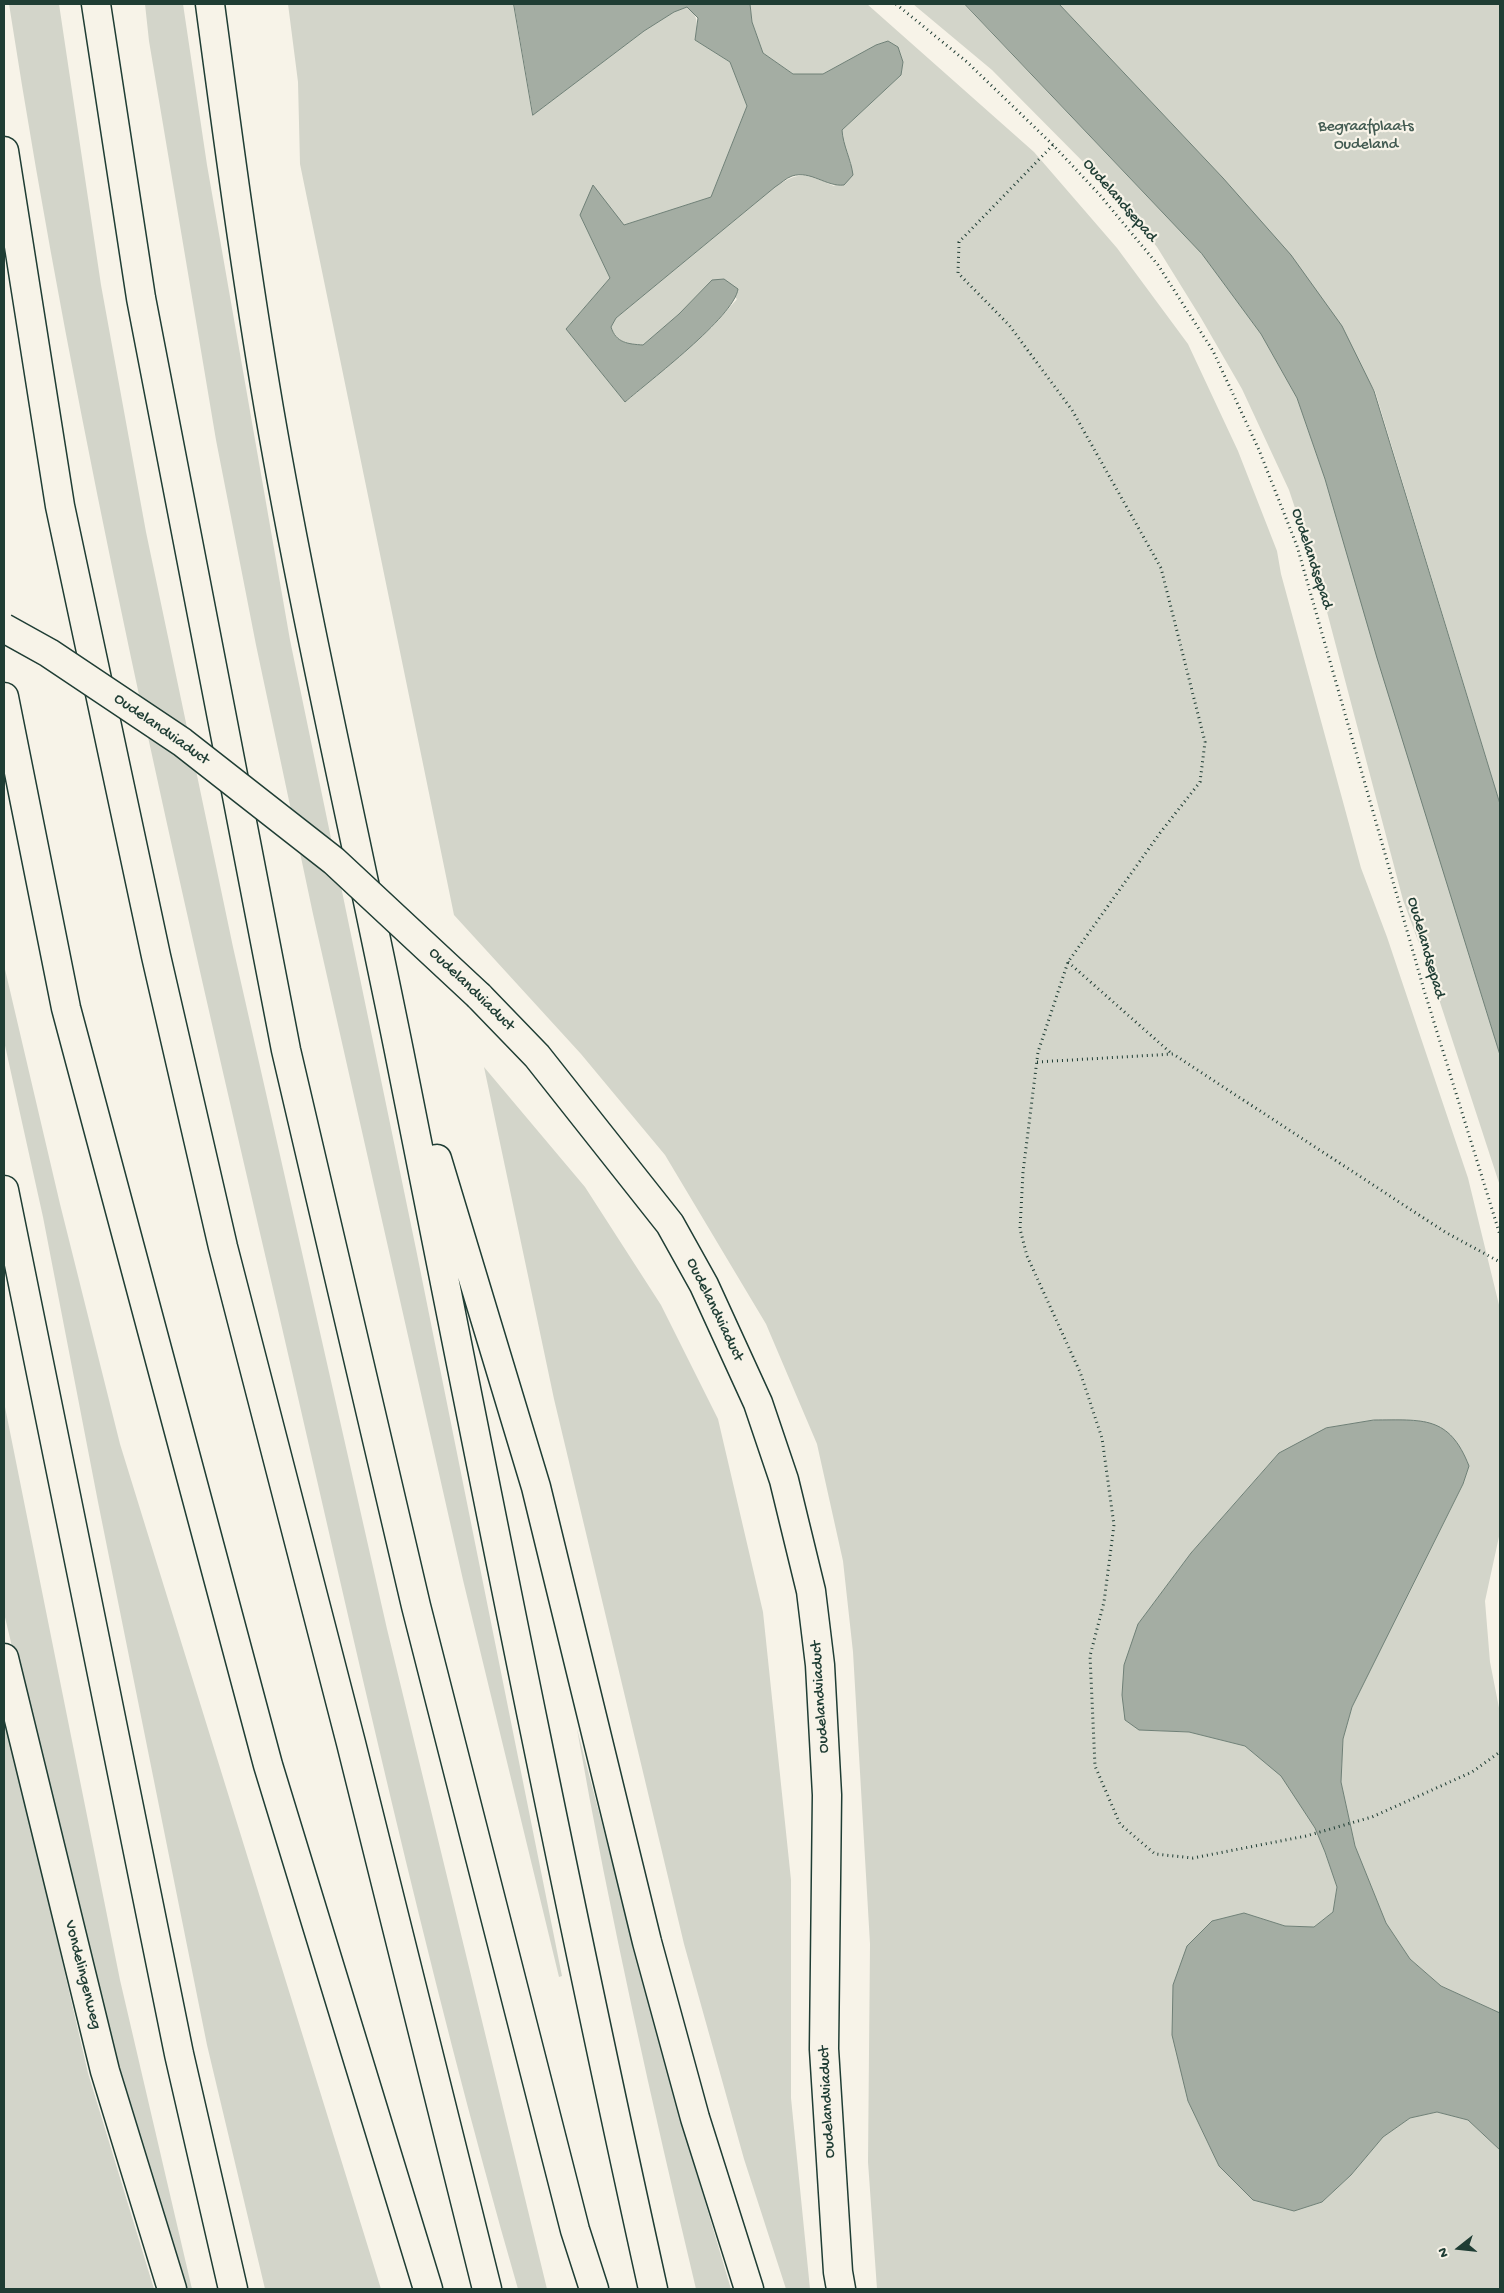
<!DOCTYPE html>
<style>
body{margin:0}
#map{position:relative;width:1504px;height:2293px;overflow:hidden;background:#f7f3e8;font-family:"Gochi Hand",sans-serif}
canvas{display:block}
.frame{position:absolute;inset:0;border:5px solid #1f3d34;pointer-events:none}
.north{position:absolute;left:1434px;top:2223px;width:50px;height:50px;-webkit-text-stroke:4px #f7f3e8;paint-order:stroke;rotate:254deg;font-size:14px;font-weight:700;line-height:20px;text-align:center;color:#1f3d34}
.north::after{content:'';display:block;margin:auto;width:18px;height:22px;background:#1f3d34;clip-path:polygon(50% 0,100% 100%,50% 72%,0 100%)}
</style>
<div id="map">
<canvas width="1504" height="2293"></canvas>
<div class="frame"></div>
<div class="north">N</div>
</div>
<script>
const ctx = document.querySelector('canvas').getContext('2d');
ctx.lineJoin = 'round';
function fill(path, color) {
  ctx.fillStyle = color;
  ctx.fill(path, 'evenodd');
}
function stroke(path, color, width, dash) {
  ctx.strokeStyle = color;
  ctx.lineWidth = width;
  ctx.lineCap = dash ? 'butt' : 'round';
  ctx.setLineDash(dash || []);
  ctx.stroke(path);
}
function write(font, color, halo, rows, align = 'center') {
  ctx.font = font + ' "Gochi Hand",sans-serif';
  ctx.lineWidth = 4.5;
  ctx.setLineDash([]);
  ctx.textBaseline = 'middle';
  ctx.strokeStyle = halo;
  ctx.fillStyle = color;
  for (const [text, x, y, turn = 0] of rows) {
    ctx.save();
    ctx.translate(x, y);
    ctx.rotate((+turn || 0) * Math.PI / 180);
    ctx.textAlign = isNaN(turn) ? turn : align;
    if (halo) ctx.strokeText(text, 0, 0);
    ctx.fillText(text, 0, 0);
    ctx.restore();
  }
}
const green = new Path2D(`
 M9,4h50l42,281 45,247 87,415 154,682 160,660h-29c-93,-324 -165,-654 -241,-983 -100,-432 -200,-864 -268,-1302z
 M145,4h38l24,161 83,475 126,609 146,727 -3,1 -96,-397 -150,-666 -57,-269 -40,-205 -67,-399z
 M288,4h226l19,111 111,-84 30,-19 13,-5c13,10 10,18 8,33l35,22 17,44 -36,91 -87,28 -44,-10 30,63 -44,51 59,73 88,-76 24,-27 -25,-19 -33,34 -36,31c-15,-1 -27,-2 -32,-18l5,-9 159,-131c26,-17 31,-13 59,-1l17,-23 -8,-21 -1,-12 59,-55 2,-13 -5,-15 -10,-6 -12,4 -53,29h-30l-30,-21 -11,-31 -2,-18h117l167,148 83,96 71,96 50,107 39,100 4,23 80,294 26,69 81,241 32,131v223l-15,69 5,61 10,51v300l-59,-27 -31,-27 -24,-36 -31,-77 -14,-64 2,-43 9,-32 111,-223 6,-18 -51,-46h-44l-95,33 -18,20 -70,80 -53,71 1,106 50,2 56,14 37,30 33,52 10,24 12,35 -4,25 -19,15 -29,-1 -41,-13 -32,8 -25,25 1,155 31,65 34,34 41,11 28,-9 29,-27 32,-38 27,-19 27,-6 31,8 32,30v139h-623l-9,-127 2,-218 -17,-292 -10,-91 -26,-117 -51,-120 -101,-169 -84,-101 -127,-139 -154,-751 -2,-82z
 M913,4h52l237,250 59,80 36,64 28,81 175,576v131l-65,-199 -32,-87 -86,-326 -28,-84 -47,-101 -41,-71 -44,-71 -49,-60 -116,-117z
 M1059,4h441v800l-125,-413 -152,-213z
 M4,965l56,239 60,240 261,845h-116l-58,-244 -109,-543 -55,-285 -39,-176z
 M484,1067l101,120 76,118 57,114 45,193 28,268v218l19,191h-24l-42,-130 -60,-215 -130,-545z
 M4,1402l116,578 72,309h-7l-77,-238 -104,-438z
 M4,1710l84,363 66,216h-150z
 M577,1729l98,372 56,188h-35c-44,-186 -86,-372 -119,-560z`);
const water = new Path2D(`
 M514,4h236l2,18 11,31 30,21h30l53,-29 12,-4 10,6 5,15 -2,13 -59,55c1,16 9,29 11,45l-9,10c-18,2 -33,-15 -52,-9 -6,2 -12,8 -17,11l-159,131 -5,9c5,16 17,17 32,18l36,-31 33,-34 12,-1 14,10c-4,28 -89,92 -113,113l-59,-73 44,-51 -30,-63 13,-30 31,40 87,-28 36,-91 -17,-44 -35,-22 3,-22 -11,-11 -13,5 -30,19 -111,84z
 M965,4h94l164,174 68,77 51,71 32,65 126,413v251l-123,-397 -52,-179 -28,-81 -36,-64 -59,-80z
 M1374,1420c49,0 75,-5 95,46l-6,18 -111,223 -9,32 -2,43 14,64 31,77 24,36 31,27 59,27v137l-32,-30 -31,-8 -27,6 -27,19 -32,38 -29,27 -28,9 -41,-11 -34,-34 -31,-65 -16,-66 1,-50 14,-39 25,-25 32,-8 41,13 29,1 19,-15 4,-25 -12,-35 -10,-24 -34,-52 -36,-30 -56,-14 -50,-2 -14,-10 -3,-25 2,-30 14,-41 53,-71 88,-100 47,-25z`);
const path = new Path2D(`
 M896,4l71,58 86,83 46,49 59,71 55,86 46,99 38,96 127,444 76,245
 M1053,145l-94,97 -1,31 51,52 63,85 89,158 44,174 -5,40 -40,51 -92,129 -30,90 -15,120 -3,57 7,27 53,116 22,66 12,87 -10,77 -14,54 5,110 25,58 35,30 38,4 113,-22 66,-19 100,-45 28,-20
 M1068,962l104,92
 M1037,1062l136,-8 272,178 55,30`);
const secondary = new Path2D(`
 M479,996l58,60 133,168 34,61 54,118 26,77 27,111 9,74 7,130 -3,254 14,223 3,17
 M4,1658l101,413 67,218`);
const motorway = new Path2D(`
 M96,4l45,294 145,752 130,556 159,624 19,59
 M210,4c18,135 36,270 59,405 37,215 87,428 130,642 82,413 163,827 254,1238
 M4,151l56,355 96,450 67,291 128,496 136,546
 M4,697l62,311 202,757 160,524
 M437,1159l99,328 111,455 48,176 54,171
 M4,1190l175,864 54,235`);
const secondaryBridge = new Path2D(`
 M4,628l45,25 133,89 152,119 145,135`);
const parkNames = [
 ["Begraafplaats",1366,128],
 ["Oudeland",1366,146]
];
const streetNames = [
 ["Oudelandsepad",1119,201,49],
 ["Oudelandsepad",1311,559,72],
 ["Oudelandviaduct",161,730,35],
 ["Oudelandsepad",1425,948,74],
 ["Oudelandviaduct",471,990,44],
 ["Oudelandviaduct",714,1310,64],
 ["Oudelandviaduct",821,1697,-94],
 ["Vondelingenweg",82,1975,76],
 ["Oudelandviaduct",828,2102,-93]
];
fill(green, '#d3d5ca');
fill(water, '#a4ada3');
stroke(water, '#6f8077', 1);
stroke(secondary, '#1f3d34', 31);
stroke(motorway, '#1f3d34', 31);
stroke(path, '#1f3d34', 3, [1, 4]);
stroke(secondary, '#f7f3e8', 28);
stroke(motorway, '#f7f3e8', 28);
stroke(secondaryBridge, '#1f3d34', 31, []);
stroke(secondaryBridge, '#f7f3e8', 28);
write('16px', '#435b52', '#f7f3e8', parkNames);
write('16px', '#1f3d34', '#f7f3e8', streetNames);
</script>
